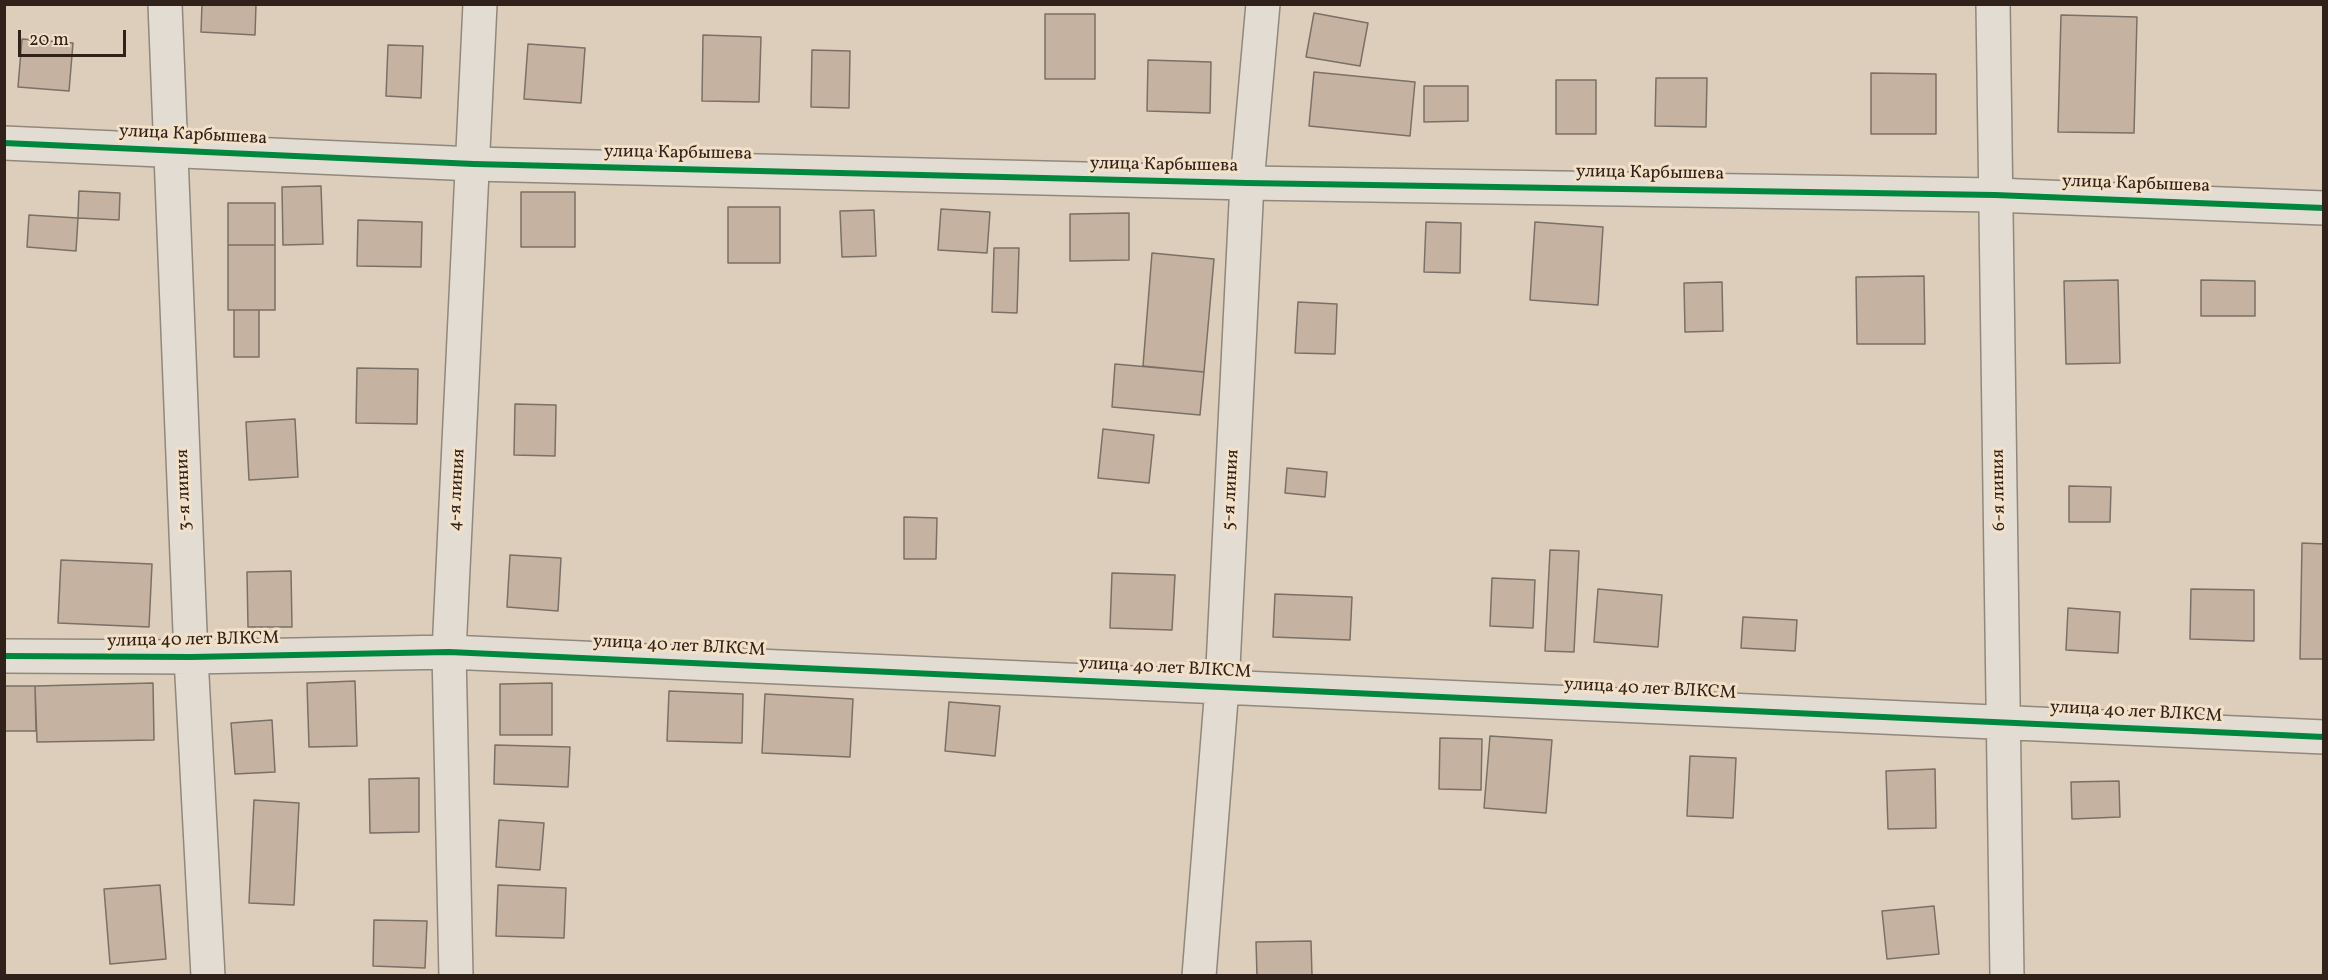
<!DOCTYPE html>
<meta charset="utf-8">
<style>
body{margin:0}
#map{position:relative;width:2328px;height:980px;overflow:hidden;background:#dcceba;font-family:Vollkorn,serif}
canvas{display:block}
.frame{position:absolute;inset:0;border:6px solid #30221a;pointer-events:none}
.scale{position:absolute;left:18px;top:30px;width:108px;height:27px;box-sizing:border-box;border:3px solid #30221a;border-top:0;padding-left:8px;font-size:18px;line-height:21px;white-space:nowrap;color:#30221a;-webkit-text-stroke:4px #f2e0c8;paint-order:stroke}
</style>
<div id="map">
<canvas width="2328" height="980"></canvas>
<div class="frame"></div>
<div class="scale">20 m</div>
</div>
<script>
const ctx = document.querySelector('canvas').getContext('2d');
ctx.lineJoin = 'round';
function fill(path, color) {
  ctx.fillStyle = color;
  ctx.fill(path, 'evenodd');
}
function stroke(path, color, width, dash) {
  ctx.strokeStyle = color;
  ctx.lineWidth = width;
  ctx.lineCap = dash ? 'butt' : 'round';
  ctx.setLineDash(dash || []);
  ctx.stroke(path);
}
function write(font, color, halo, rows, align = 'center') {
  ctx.font = font + ' Vollkorn,serif';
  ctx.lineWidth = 6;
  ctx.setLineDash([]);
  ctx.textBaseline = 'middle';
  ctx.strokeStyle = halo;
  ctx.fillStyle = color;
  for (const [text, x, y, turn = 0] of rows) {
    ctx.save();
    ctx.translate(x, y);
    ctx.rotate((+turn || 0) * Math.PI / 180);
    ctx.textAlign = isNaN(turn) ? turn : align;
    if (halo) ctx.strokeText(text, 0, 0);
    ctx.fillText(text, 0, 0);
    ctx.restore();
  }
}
const building = new Path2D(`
 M202,4h54l-1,31 -54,-3z
 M1314,13l54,10 -8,43 -54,-9z
 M1045,14h50v65h-50z
 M2061,15l76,2 -3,116 -76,-1z
 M703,35l58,2 -2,65 -57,-1z
 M22,39l51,4 -4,48 -51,-4z
 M528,44l57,4 -4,55 -57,-4z
 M388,45l35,1 -2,52 -35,-2z
 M812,50l38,1 -1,57 -38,-1z
 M1148,60l63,2 -1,51 -63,-2z
 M1314,72l101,10 -5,54 -101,-10z
 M1871,73l65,1v60h-65z
 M1656,78h51l-1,49 -51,-1z
 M1556,80h40v54h-40z
 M1424,86h44v35l-44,1z
 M321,186l2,58 -40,1 -1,-58z
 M79,191l41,2 -1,27 -41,-2z
 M521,192h54v55h-54z
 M228,203h47v42h-47z
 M728,207h52v56h-52z
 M941,209l49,3 -3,41 -49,-3z
 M874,210l2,46 -34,1 -2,-46z
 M1129,213v47l-59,1v-47z
 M29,215l49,3 -2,33 -49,-4z
 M358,220l64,2 -1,45 -64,-1z
 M1426,222l35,1 -1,50 -36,-1z
 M1535,222l68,5 -5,78 -68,-5z
 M228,245h47v65h-47z
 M994,248h25l-2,65 -25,-1z
 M1152,253l62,6 -10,113 -61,-6z
 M1924,276l1,68h-68l-1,-67z
 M2118,280l2,83 -54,1 -2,-83z
 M2201,280l54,1v35h-54z
 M1722,282l1,49 -38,1 -1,-49z
 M1298,302l39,2 -2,50 -40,-1z
 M234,310h25v47h-25z
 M1115,364l89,8 -4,43 -88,-8z
 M357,368l61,1 -1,55 -61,-1z
 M515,404l41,1 -1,51 -41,-1z
 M295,419l3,58 -49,3 -3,-58z
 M1103,429l51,6 -5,48 -51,-5z
 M1287,468l40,4 -2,25 -40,-4z
 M2069,486l42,1 -1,35h-41z
 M904,517l33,1 -1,41h-32z
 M2302,543l22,1v115h-24z
 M1550,550l29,1 -5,101 -29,-1z
 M510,555l51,3 -3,53 -51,-4z
 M61,560l91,4 -3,63 -91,-4z
 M291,571l1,56h-44l-1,-55z
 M1112,573l63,2 -3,55 -62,-2z
 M1492,578l43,2 -2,48 -43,-2z
 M1598,589l64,6 -4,52 -64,-5z
 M2191,589l63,1v51l-64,-2z
 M1275,594l77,3 -2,43 -77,-3z
 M2068,608l52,4 -2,41 -52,-3z
 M1743,617l54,3 -2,31 -54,-3z
 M355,681l2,65 -48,1 -2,-64z
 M153,683l1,57 -117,2 -2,-56z
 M552,683v52h-52v-51z
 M4,686h31l1,45h-32z
 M669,691l74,3 -1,49 -75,-2z
 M765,694l88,5 -3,58 -88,-4z
 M949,702l51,4 -5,50 -50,-5z
 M272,720l3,52 -40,2 -4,-51z
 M1490,736l62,4 -6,73 -62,-5z
 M1440,738l42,1 -1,51 -42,-1z
 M495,745l75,2 -2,40 -74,-3z
 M1690,756l46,2 -3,60 -46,-2z
 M1935,769l1,59 -48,1 -2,-58z
 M419,778v54l-49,1 -1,-54z
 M2119,781l1,36 -48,2 -1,-37z
 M254,800l45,3 -5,102 -45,-2z
 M499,820l45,3 -4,47 -44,-3z
 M160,885l6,74 -56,5 -6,-75z
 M498,885l68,3 -2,50 -68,-2z
 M1934,906l5,48 -52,5 -5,-48z
 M374,920l53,1 -2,47 -52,-2z
 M1311,941l1,35h-55l-1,-34z`);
const minor = new Path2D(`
 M165,4l26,653 17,319
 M1993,4l14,972
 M4,656l187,1 258,-5 1875,85
 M456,976l-7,-324 31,-648
 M1199,976l23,-289 25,-504 16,-179`);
const tertiary = new Path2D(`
 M4,143l470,21 773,19 748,12 329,13`);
const cycleway = new Path2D(`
 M4,143l470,21 773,19 748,12 329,13
 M4,656l187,1 258,-5 1875,85`);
const streetNames = [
 ["улица Карбышева",193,136,3],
 ["улица Карбышева",678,154,1],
 ["улица Карбышева",1164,166,1],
 ["улица Карбышева",1650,174,1],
 ["улица Карбышева",2136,185,2],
 ["3-я линия",185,490,-92],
 ["4-я линия",458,490,-87],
 ["5-я линия",1232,490,-87],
 ["6-я линия",2000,490,-91],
 ["улица 40 лет ВЛКСМ",193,641,-1],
 ["улица 40 лет ВЛКСМ",679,647,3],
 ["улица 40 лет ВЛКСМ",1165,669,3],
 ["улица 40 лет ВЛКСМ",1650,690,3],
 ["улица 40 лет ВЛКСМ",2136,713,3]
];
fill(building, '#c6b2a1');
stroke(building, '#7a7066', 1.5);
stroke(minor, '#91887c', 36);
stroke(tertiary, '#91887c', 36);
stroke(minor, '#e3dcd2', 33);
stroke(tertiary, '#e3dcd2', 33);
stroke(cycleway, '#00873e', 6);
write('18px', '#30221a', '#f2e0c8', streetNames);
</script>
